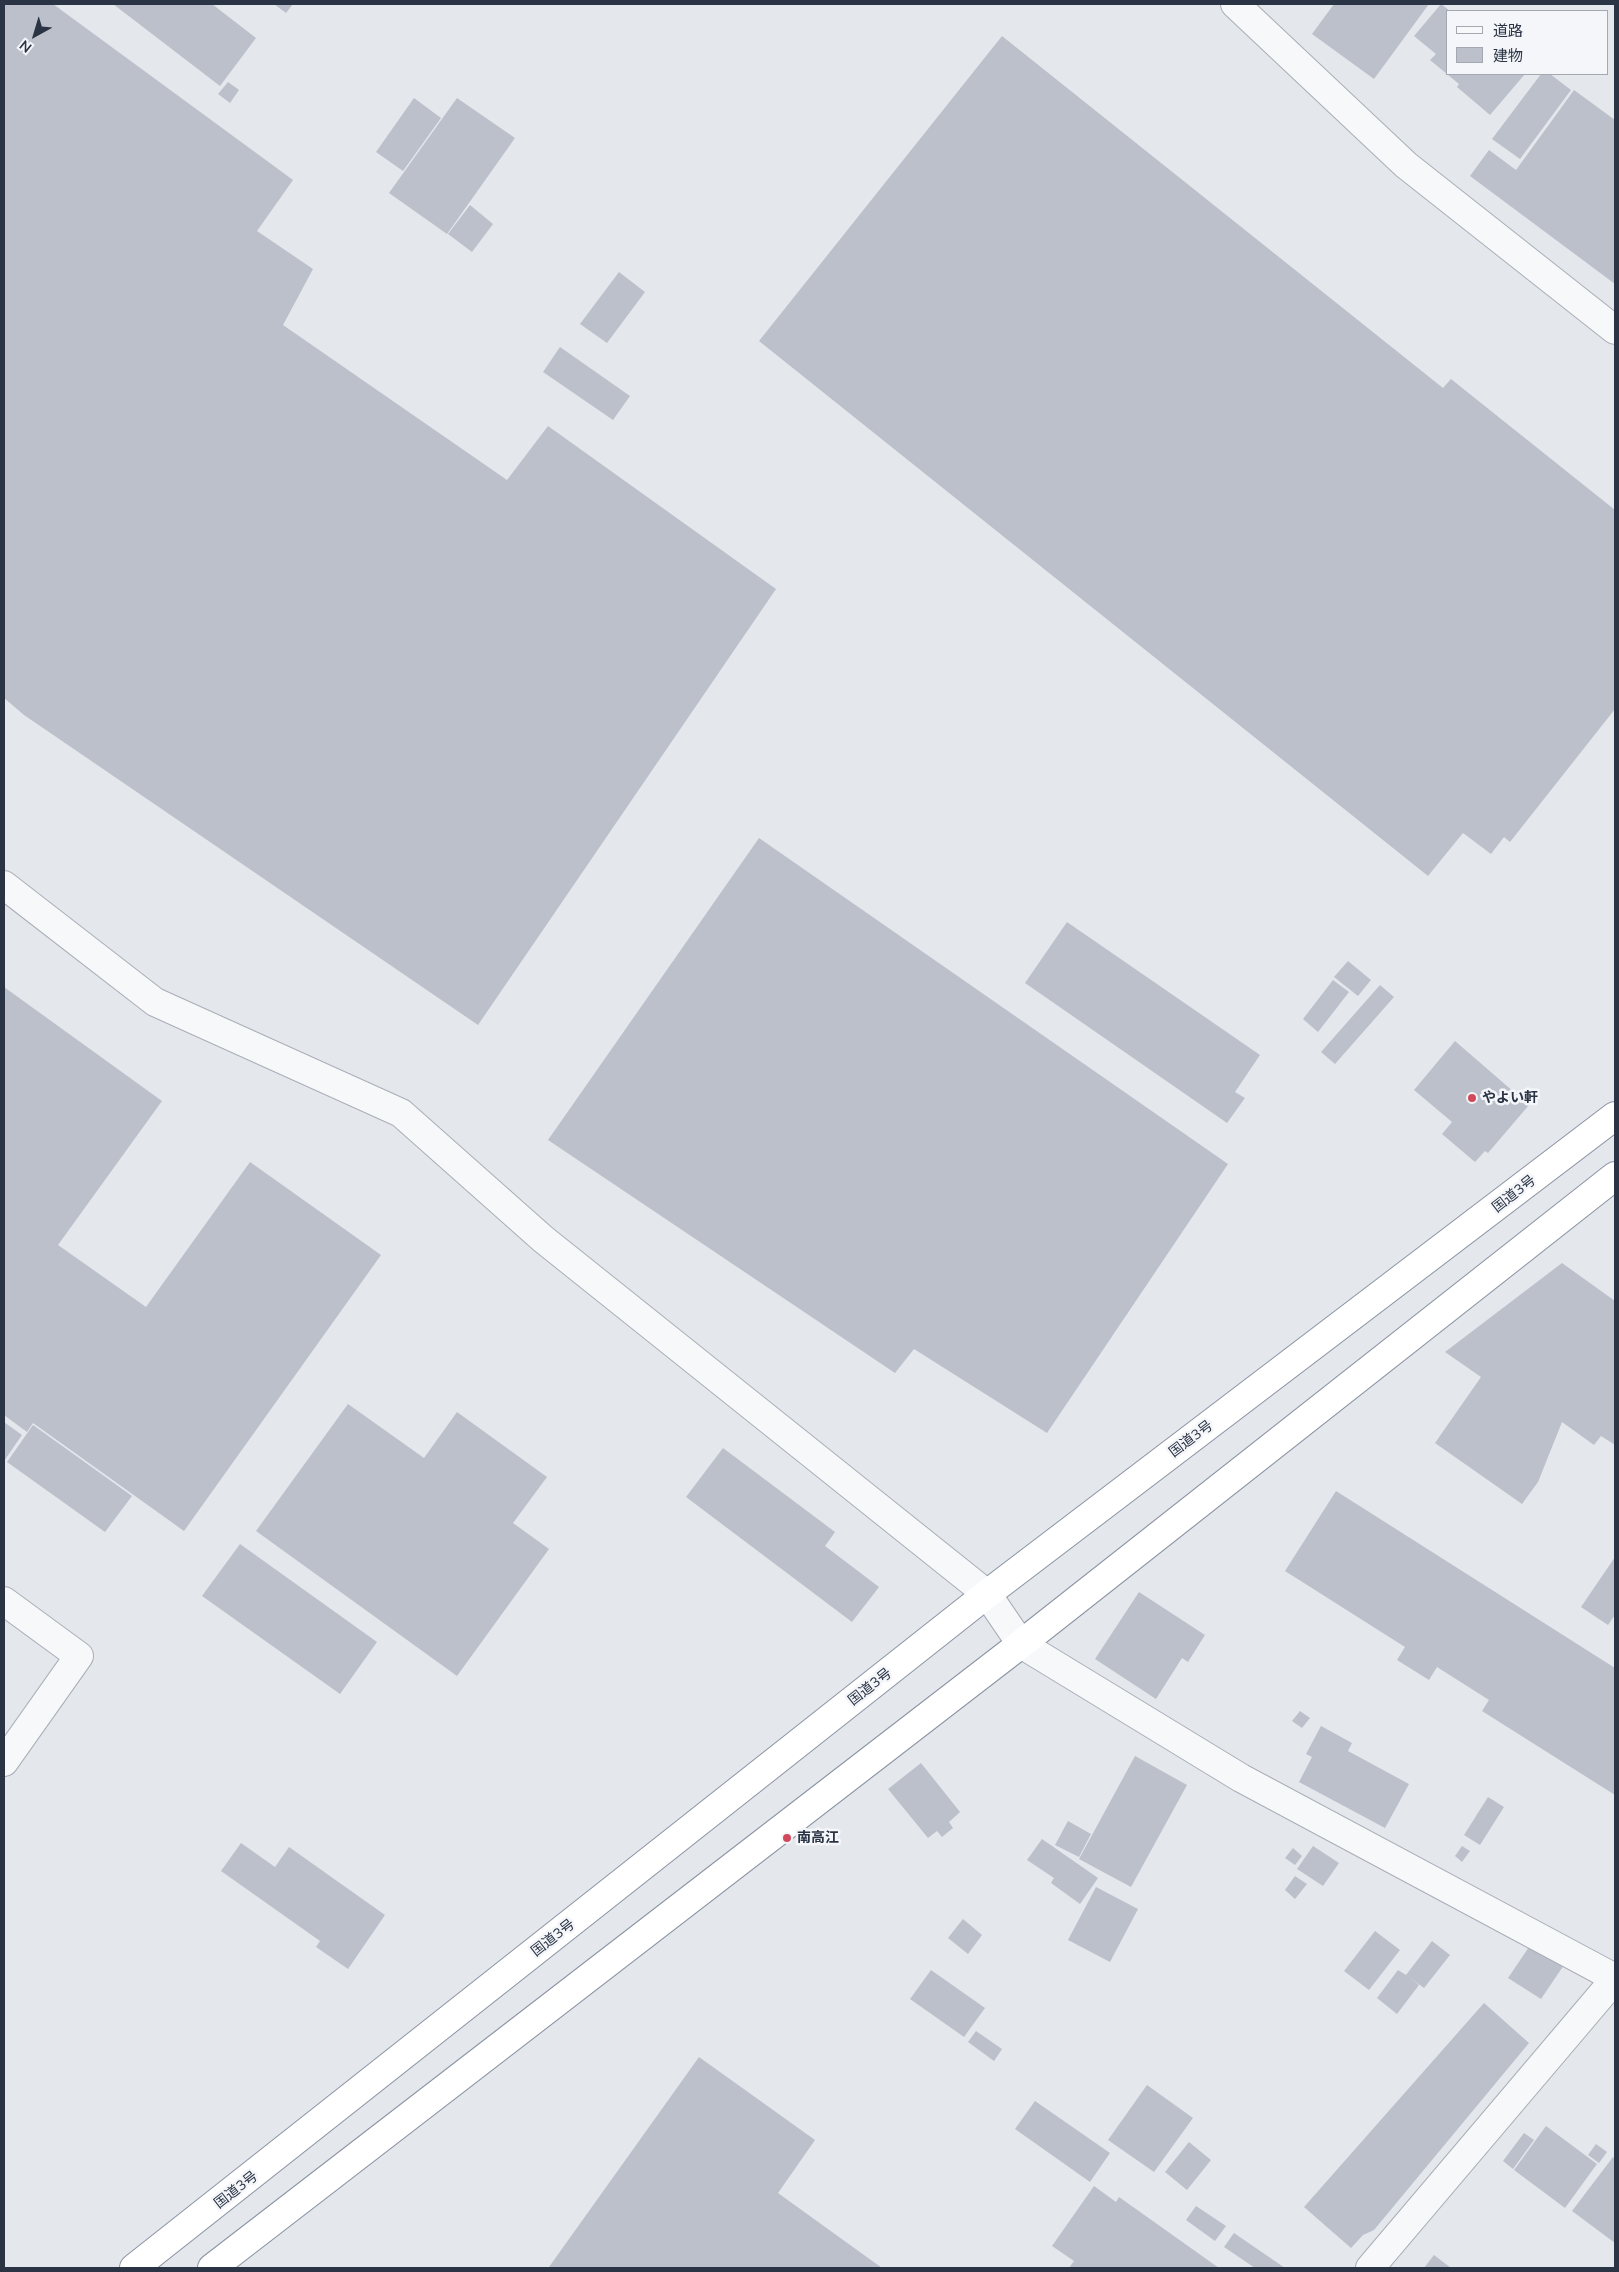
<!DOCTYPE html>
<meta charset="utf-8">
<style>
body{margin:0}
#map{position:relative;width:1619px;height:2272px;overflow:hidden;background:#e4e7ec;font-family:Mulish,"Noto Sans JP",sans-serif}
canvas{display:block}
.frame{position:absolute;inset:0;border:5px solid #2b3445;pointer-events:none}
.legend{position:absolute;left:1446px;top:10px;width:162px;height:65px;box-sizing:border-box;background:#f4f6f9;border:1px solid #a4a8b1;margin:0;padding:6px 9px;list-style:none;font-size:15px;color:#2b3445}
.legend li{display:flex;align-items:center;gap:10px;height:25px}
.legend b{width:25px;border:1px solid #a4a8b1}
.north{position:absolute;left:10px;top:10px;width:50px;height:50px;-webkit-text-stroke:4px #f4f6f9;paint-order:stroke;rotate:219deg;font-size:14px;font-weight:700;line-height:20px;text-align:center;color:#2b3445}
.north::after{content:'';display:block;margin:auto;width:18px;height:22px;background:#2b3445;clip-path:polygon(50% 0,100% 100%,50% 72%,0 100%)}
</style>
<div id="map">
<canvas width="1619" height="2272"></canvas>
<div class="frame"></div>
<ul class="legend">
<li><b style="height:6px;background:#f7f8fa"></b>道路</li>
<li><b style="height:14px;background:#bbc0ca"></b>建物</li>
</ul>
<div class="north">N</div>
</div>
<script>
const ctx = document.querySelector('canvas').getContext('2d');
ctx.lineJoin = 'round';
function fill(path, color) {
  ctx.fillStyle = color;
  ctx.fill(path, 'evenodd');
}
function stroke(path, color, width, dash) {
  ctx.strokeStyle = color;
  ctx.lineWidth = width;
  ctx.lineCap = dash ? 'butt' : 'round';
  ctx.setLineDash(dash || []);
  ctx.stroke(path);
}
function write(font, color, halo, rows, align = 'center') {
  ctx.font = font + ' Mulish,"Noto Sans JP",sans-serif';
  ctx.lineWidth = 5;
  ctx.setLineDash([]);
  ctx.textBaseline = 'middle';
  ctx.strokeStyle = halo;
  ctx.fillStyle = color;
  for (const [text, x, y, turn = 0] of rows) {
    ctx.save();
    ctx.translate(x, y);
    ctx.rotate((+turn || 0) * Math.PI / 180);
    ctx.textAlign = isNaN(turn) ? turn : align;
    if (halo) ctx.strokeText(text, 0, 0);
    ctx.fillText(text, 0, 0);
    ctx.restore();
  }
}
const building = new Path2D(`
 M4,4h49l240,176 -36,51 56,38 -30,56 224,155 41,-54 228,163 -298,436 -454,-310 -20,-17z
 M113,4h99l44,34 -36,48z
 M274,4h19l-7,9z
 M1334,4h95l-55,75 -62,-45z
 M1441,4l9,7h-2v63h77l-35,41 -33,-28 2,-3 -29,-24 6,-6 -22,-18z
 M1002,36l441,352 8,-9 164,131v199l-105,133 -6,-5 -13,17 -28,-21 -35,43 -669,-535z
 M1541,74h9l21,16 -51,69 -28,-20z
 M228,82l11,8 -9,13 -12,-9z
 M1574,90l41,30v164l-145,-108 19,-26 27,20z
 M414,98l27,20 -38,53 -27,-19z
 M457,98l58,40 -68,96 -58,-41z
 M470,205l23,19 -21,28 -24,-18z
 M619,272l26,20 -38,51 -27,-19z
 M560,347l70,49 -17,24 -70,-48z
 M759,838l469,326 -181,269 -133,-84 -19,24 -347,-233z
 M1067,922l193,133 -25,37 10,6 -18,25 -202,-140z
 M1348,961l23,19 -13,16 -24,-19z
 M1333,980l16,12 -31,40 -15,-13z
 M1380,985l14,12 -59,67 -14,-12z
 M4,987l158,114 -104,144 88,62 104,-145 131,93 -197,276 -151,-108 -6,9 -23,-17z
 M1455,1041l74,64 -41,48 -3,-2 -10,11 -33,-28 10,-12 -38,-32z
 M1562,1263l53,38v144l-14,-9 -7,9 -32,-23 -24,60 -16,22 -87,-61 46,-66 -36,-25z
 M348,1404l76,54 33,-46 90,65 -34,46 36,26 -92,127 -201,-145z
 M4,1422l18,13 -18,26z
 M33,1425l99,71 -27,36 -98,-70z
 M723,1448l112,84 -10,14 54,41 -27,35 -166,-125z
 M1336,1491l279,177v127l-133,-84 7,-11 -52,-33 -8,13 -32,-20 8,-13 -120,-76z
 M240,1544l137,98 -37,52 -138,-98z
 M1615,1557v58l-7,10 -27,-18z
 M1139,1592l66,43 -17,27 -6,-4 -26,41 -61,-40z
 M1300,1711l10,7 -8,10 -10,-7z
 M1321,1726l31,17 -4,8 61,33 -24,44 -86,-46 13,-25 -6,-3z
 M1135,1756l52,29 -56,102 -52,-28z
 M921,1763l39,49 -11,10 4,6 -11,9 -5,-6 -9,7 -40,-49z
 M1488,1797l16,10 -24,38 -16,-10z
 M1068,1821l23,13 -12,23 -24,-12z
 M1042,1839l56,39 -18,26 -29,-21 3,-5 -27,-18z
 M241,1843l34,24 14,-20 96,68 -37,54 -32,-22 4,-6 -99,-70z
 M1313,1846l26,17 -16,23 -26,-17z
 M1462,1846l8,5 -8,11 -7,-6z
 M1293,1848l9,8 -7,9 -10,-7z
 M1295,1876l12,8 -12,15 -10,-9z
 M1096,1887l42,22 -28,53 -42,-22z
 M963,1919l19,16 -14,19 -20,-16z
 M1375,1931l25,19 -31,40 -25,-19z
 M1432,1941l18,14 -26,33 -15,-11 10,8 -22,29 -20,-16 21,-28 8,5z
 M1531,1944l33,21 -23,34 -33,-21z
 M931,1970l54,38 -21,29 -54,-38z
 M1484,2003l45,40 -155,187 -11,5 -12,13 -47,-41z
 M976,2031l26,18 -8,12 -26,-19z
 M699,2057l116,83 -37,53 104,75 -333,-1z
 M1147,2085l46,33 -39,54 -46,-32z
 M1035,2101l75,52 -20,29 -75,-53z
 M1546,2126l51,38 -32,44 -51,-38z
 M1524,2133l10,7 -21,29 -10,-8z
 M1189,2142l22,18 -24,30 -22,-18z
 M1596,2144l11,8 -8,11 -11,-8z
 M1613,2157l2,2v84l-43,-32z
 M1094,2186l22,16 3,-5 100,71h-150l5,-7 -22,-15z
 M1196,2206l30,20 -11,15 -29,-21z
 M1234,2233l51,35h-30l-31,-21z
 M1434,2255l17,13h-27z`);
const minor = new Path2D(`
 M4,885l151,117 246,111 142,126 444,355 34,50 220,134 374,200
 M4,1601l75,55 -75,106
 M1370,2268l245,-289`);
const tertiary = new Path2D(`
 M1235,4l171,161 209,165`);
const trunk = new Path2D(`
 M134,2268l853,-674 628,-478
 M212,2268l809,-624 594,-468`);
const markers = [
 [1472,1098,5,"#d1495b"],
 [787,1838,5,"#d1495b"]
];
const poiNames = [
 ["やよい軒",1482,1098],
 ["南高江",797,1838]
];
const streetNames = [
 ["国道3号",1514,1194,-38],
 ["国道3号",1191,1439,-37],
 ["国道3号",870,1687,-38],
 ["国道3号",553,1938,-38],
 ["国道3号",236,2190,-38]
];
fill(building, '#bbc0ca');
stroke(minor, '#a9aeb7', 30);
stroke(tertiary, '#a9aeb7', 30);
stroke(trunk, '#8b94a3', 30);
stroke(minor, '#f7f8fa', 28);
stroke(tertiary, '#f7f8fa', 28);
stroke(trunk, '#fff', 28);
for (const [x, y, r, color] of markers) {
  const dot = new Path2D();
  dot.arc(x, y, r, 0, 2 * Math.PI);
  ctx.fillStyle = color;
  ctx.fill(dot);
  stroke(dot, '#f4f6f9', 2);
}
write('bold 14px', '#2b3445', '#f4f6f9', poiNames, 'left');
write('14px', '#2b3445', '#f4f6f9', streetNames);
</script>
